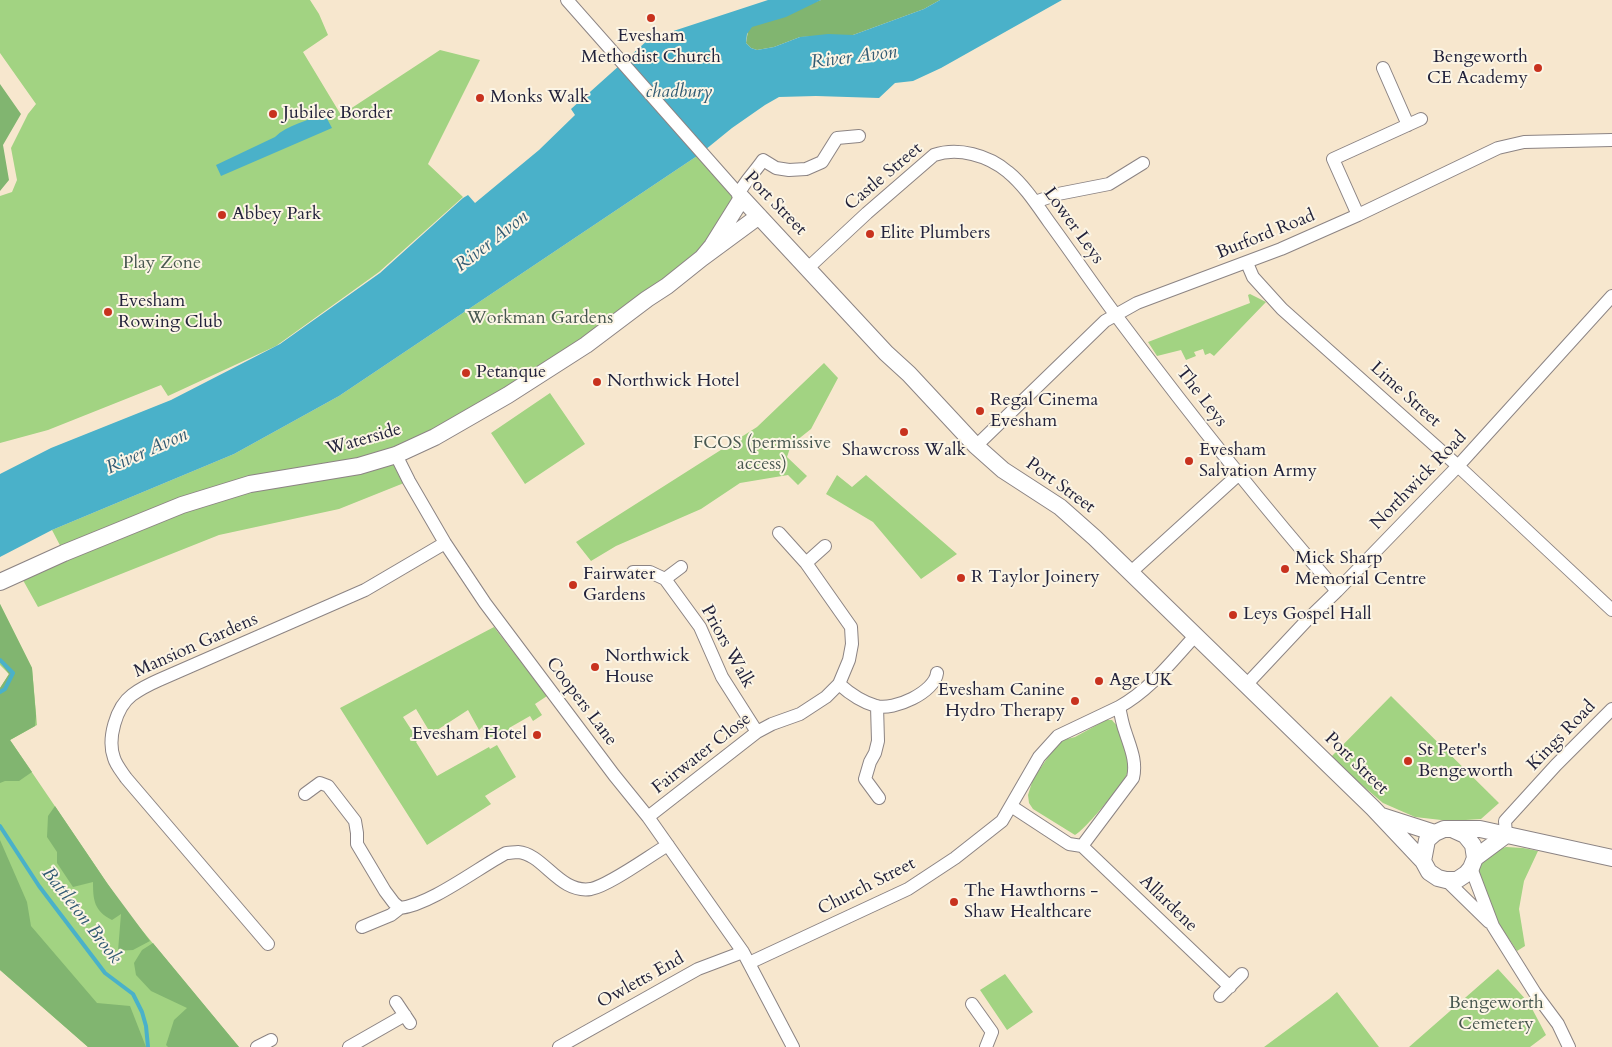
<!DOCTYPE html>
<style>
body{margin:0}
canvas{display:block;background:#f7e7ce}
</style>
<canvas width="1612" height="1047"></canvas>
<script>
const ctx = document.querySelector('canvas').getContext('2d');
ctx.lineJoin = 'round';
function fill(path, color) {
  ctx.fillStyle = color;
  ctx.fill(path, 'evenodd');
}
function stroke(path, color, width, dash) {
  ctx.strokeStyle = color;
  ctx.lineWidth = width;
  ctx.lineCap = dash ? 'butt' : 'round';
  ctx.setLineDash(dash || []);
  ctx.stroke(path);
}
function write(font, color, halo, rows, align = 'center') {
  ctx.font = font + ' Cardo,serif';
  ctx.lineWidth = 4;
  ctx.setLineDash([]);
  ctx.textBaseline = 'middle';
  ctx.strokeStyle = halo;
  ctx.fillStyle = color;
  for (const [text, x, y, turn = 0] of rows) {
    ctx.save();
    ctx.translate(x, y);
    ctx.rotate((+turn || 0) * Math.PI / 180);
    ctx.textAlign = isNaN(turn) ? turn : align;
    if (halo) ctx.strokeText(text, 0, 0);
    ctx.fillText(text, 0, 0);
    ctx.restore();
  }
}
const green = new Path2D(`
 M0,0h310l9,14 9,21 -25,17 38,63 99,-65 40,10 -52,104 35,33 -84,75 -103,74 -108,50 -7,-11 -113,45 -48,13v-247l12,-4 5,-12 -6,-32 17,-34 8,-10 -36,-51z
 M700,154l38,41 -26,51 -94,76 -221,132 12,27 -70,28 -120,26 -181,72 -19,-34 45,-20 -12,-23 182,-76 105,-58z
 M1250,294l16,8 -52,54 -4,-3 -5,2 -2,-6 -9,3 2,4 -10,4 -5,-10 -24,6 -9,-14 102,-39 -2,-8z
 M824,363l14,15 -27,51 -20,16 -4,12 20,19 -9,9 -10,-10 -48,8 -39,26 -85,37 -25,15 -15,-19 181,-115z
 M550,393l35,51 -60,40 -34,-51z
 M837,475l15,12 14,-12 91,79 -36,25 -48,-57 -47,-28z
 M0,604l32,64 5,57 -27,15 116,171 113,136h-151l-88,-77v-282l9,-14 -9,-9z
 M494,627l53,69 -12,8 7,11 -9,6 -3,-5 -21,12 1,3 -14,8 -4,-2 -4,1 -6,-11 -3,3 -11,-20 -37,24 -15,-25 -13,8 15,23 -2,2 21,34 52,-29 1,2 7,-4 19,32 -31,19 6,8 -64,41 -87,-137z
 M1391,696l108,107 -18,16 -31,2 -35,-4 -32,-14 -53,-45z
 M1106,720h6c2,3 6,6 8,9 4,9 11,36 7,45 -4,10 -43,57 -52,61l-42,-26 -4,-6 -1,-8 5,-16 26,-38 16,-4z
 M1506,847l17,1 15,3 -14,30 -5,28 6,37 -8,5 -20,-30 -20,-49c5,-16 14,-19 29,-25z
 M1498,969l31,34 17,32 -16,12h-121z
 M1005,974l28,38 -26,18 -27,-40z
 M1337,992l42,55h-115l65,-48z`);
const forest = new Path2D(`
 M821,0h119l-16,9 -71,26 -53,2 -26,10 -17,3 -6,-2 -5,-5 3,-18z
 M0,84l21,30 -18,31 6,35 -9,11z
 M0,604l32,64 4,48 -1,10 -25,14 22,32 -13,9h-14l-5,2v-95l9,-14 -9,-12z
 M55,806l52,77 43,58 -17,9 -15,1 3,-37 -9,6c-18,-9 -19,-20 -19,-38l-20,5 -16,-24v-11l-10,-15 1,-21z
 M0,840l27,62 4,24 66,77 33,3 16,41h-58l-88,-77z
 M153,943l86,104h-71l-2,-2 8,-25 13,-12 -36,-17 -15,-16 -2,-12 8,-13z`);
const water = new Path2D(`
 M768,0h53l-35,17 -34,10 -5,7 -1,9 5,5 6,2 17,-3 26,-10 28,-3 25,1 71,-26 16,-9h122l-121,68 -28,13 -18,2 -16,15 -63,-2 -37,1 -14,8 -33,23 -32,26 -361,242 -105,58 -182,76 -52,27v-83l51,-26 120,-48 109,-56 100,-71 83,-75 5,-3 7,8 64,-53 36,-35 -4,-6 78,-70z
 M324,113l8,15 -111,48 -5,-11 59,-28c12,-12 33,-16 49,-24z`);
const stream = new Path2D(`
 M0,660l13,13 -8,16 -5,3
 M0,826l39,60 66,87 28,21 9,18 4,14 2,21`);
const minor = new Path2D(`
 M567,0l175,198
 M1383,68l25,57
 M738,195c6,-13 17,-23 25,-35l13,8 13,2 17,-1 16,-7 15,-24 22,-2
 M1035,202l23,-8 51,-10 34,-21
 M1358,215l-25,-56 88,-40
 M1247,263l6,14 29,32 176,157 154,144
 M808,268l59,-55 67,-58c24,-8 54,0 74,17 16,13 29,33 41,50 25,34 49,70 75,104 68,91 139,180 213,265
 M976,446l129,-125 32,-18 144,-54 77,-34 140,-67 26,-6 88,-2
 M396,455l13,26 36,62 40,60 129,172 34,42 95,135 50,95
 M806,563l19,-17
 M633,572h17l15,7 35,48 22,50 35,55
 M1131,572l108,-98
 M665,579l16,-12
 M839,684c10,9 23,18 37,22 18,5 59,-14 61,-33
 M1247,684l61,-65 29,-28 121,-125 154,-170
 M877,706l1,35 -3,12 -5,9 -5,17 14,19
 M1119,707c32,-18 52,-45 76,-71
 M305,794l15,-11 8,3 27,35 2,12v11l28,47 9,12 6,5c30,-3 78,-40 106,-55 4,0 8,-1 12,-1 26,2 41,42 73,37 19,-4 58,-33 77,-44
 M648,817l109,-85 15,-8 28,-10 26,-17 13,-13 10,-24 3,-16 -1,-17 -45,-64 -27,-30
 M1506,835l-1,-14 51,-56 56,-56
 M1082,846l148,141
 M1471,868l22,58 42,67 23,31 11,23
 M1446,880l43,42
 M362,927l29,-12 9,-7
 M268,944l-142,-166c-4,-6 -10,-13 -12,-20 -7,-19 2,-51 18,-63 8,-6 18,-11 27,-15l206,-90 80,-47
 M749,963l159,-74 47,-31 47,-37 37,-64 19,-21 61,-29c2,8 3,16 6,24 5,16 12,30 8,47l-51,68 -13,-2 -58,-38
 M1220,996l22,-22
 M396,1002l14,21
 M972,1004l20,28 -6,15
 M257,1047l14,-7
 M349,1047l56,-32
 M559,1047l139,-78 45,-17`);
const major = new Path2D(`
 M702,258l10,-12 30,-48 144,155 23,21 67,72 27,24 57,37 35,31 278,270 50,53 6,11 9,6 8,2h11l9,-6 5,-6 4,-10 -2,-13 -8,-10 -11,-5
 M0,582l64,-29 118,-48 68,-21 109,-18 37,-11 39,-18 73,-42 78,-50 61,-46 20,-13 35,-28 57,-42
 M1382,816l53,17
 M1475,858l31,-23
 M1423,861l4,-21 8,-7 9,-4h36l132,29`);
const markers = [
 [651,18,5,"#c8321e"],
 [1538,68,5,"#c8321e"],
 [480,98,5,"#c8321e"],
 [273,114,5,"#c8321e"],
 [222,215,5,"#c8321e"],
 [870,234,5,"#c8321e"],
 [108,312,5,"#c8321e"],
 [466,373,5,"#c8321e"],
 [597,382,5,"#c8321e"],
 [980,411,5,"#c8321e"],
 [904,432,5,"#c8321e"],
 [1189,461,5,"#c8321e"],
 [1285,569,5,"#c8321e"],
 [961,578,5,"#c8321e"],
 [573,585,5,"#c8321e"],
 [1233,615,5,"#c8321e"],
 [595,667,5,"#c8321e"],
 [1099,681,5,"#c8321e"],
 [1075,701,5,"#c8321e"],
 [537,735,5,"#c8321e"],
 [1408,761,5,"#c8321e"],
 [954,902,5,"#c8321e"]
];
const poiNames = [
 ["Evesham",651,37,"center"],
 ["Methodist Church",651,58,"center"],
 ["Bengeworth",1528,58,"right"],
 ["CE Academy",1528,79,"right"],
 ["Monks Walk",490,98],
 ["Jubilee Border",283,114],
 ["Abbey Park",232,215],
 ["Elite Plumbers",880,234],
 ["Evesham",118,302],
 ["Rowing Club",118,323],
 ["Petanque",476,373],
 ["Northwick Hotel",607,382],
 ["Regal Cinema",990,401],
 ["Evesham",990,422],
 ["Shawcross Walk",904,451,"center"],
 ["Evesham",1199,451],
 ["Salvation Army",1199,472],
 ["Mick Sharp",1295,559],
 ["Memorial Centre",1295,580],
 ["Fairwater",583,575],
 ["Gardens",583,596],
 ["R Taylor Joinery",971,578],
 ["Leys Gospel Hall",1243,615],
 ["Northwick",605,657],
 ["House",605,678],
 ["Age UK",1109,681],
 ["Evesham Canine",1065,691,"right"],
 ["Hydro Therapy",1065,712,"right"],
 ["Evesham Hotel",527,735,"right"],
 ["St Peter's",1418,751],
 ["Bengeworth",1418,772],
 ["The Hawthorns -",964,892],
 ["Shaw Healthcare",964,913]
];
const streetNames = [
 ["Castle Street",884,177,-40],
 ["Port Street",775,204,46],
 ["Lower Leys",1073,226,54],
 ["Burford Road",1266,235,-22],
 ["Lime Street",1405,395,42],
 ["The Leys",1201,397,52],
 ["Waterside",364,440,-16],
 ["Northwick Road",1419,481,-46],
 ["Port Street",1060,486,36],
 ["Mansion Gardens",196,646,-24],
 ["Priors Walk",727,647,61],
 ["Coopers Lane",581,702,53],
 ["Kings Road",1562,736,-46],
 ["Fairwater Close",702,754,-38],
 ["Port Street",1356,764,44],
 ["Church Street",867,887,-27],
 ["Allardene",1168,904,44],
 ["Owletts End",641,981,-29]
];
const parkNames = [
 ["Play Zone",162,264],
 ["Workman Gardens",540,319],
 ["FCOS (permissive",762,444],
 ["access)",762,465],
 ["Bengeworth",1496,1004],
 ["Cemetery",1496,1025]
];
const waterNames = [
 ["River Avon",854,58,-7],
 ["chadbury",679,93],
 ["River Avon",492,242,-38],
 ["River Avon",147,452,-24],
 ["Battleton Brook",81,916,52]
];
fill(green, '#a2d382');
fill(forest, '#81b570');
fill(water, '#4ab1c9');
stroke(stream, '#4ab1c9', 4);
stroke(minor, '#8c8484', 14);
stroke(major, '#8c8484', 18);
stroke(minor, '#fff', 12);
stroke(major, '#fff', 16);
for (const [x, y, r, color] of markers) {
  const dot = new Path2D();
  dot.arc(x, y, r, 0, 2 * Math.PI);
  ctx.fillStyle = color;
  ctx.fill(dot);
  stroke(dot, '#fcf5e5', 2);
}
write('18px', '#22223b', '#fcf5e5', poiNames, 'left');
write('18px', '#22223b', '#fcf5e5', streetNames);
write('18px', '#485750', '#fcf5e5', parkNames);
write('italic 19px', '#325b74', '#fcf5e5', waterNames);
</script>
